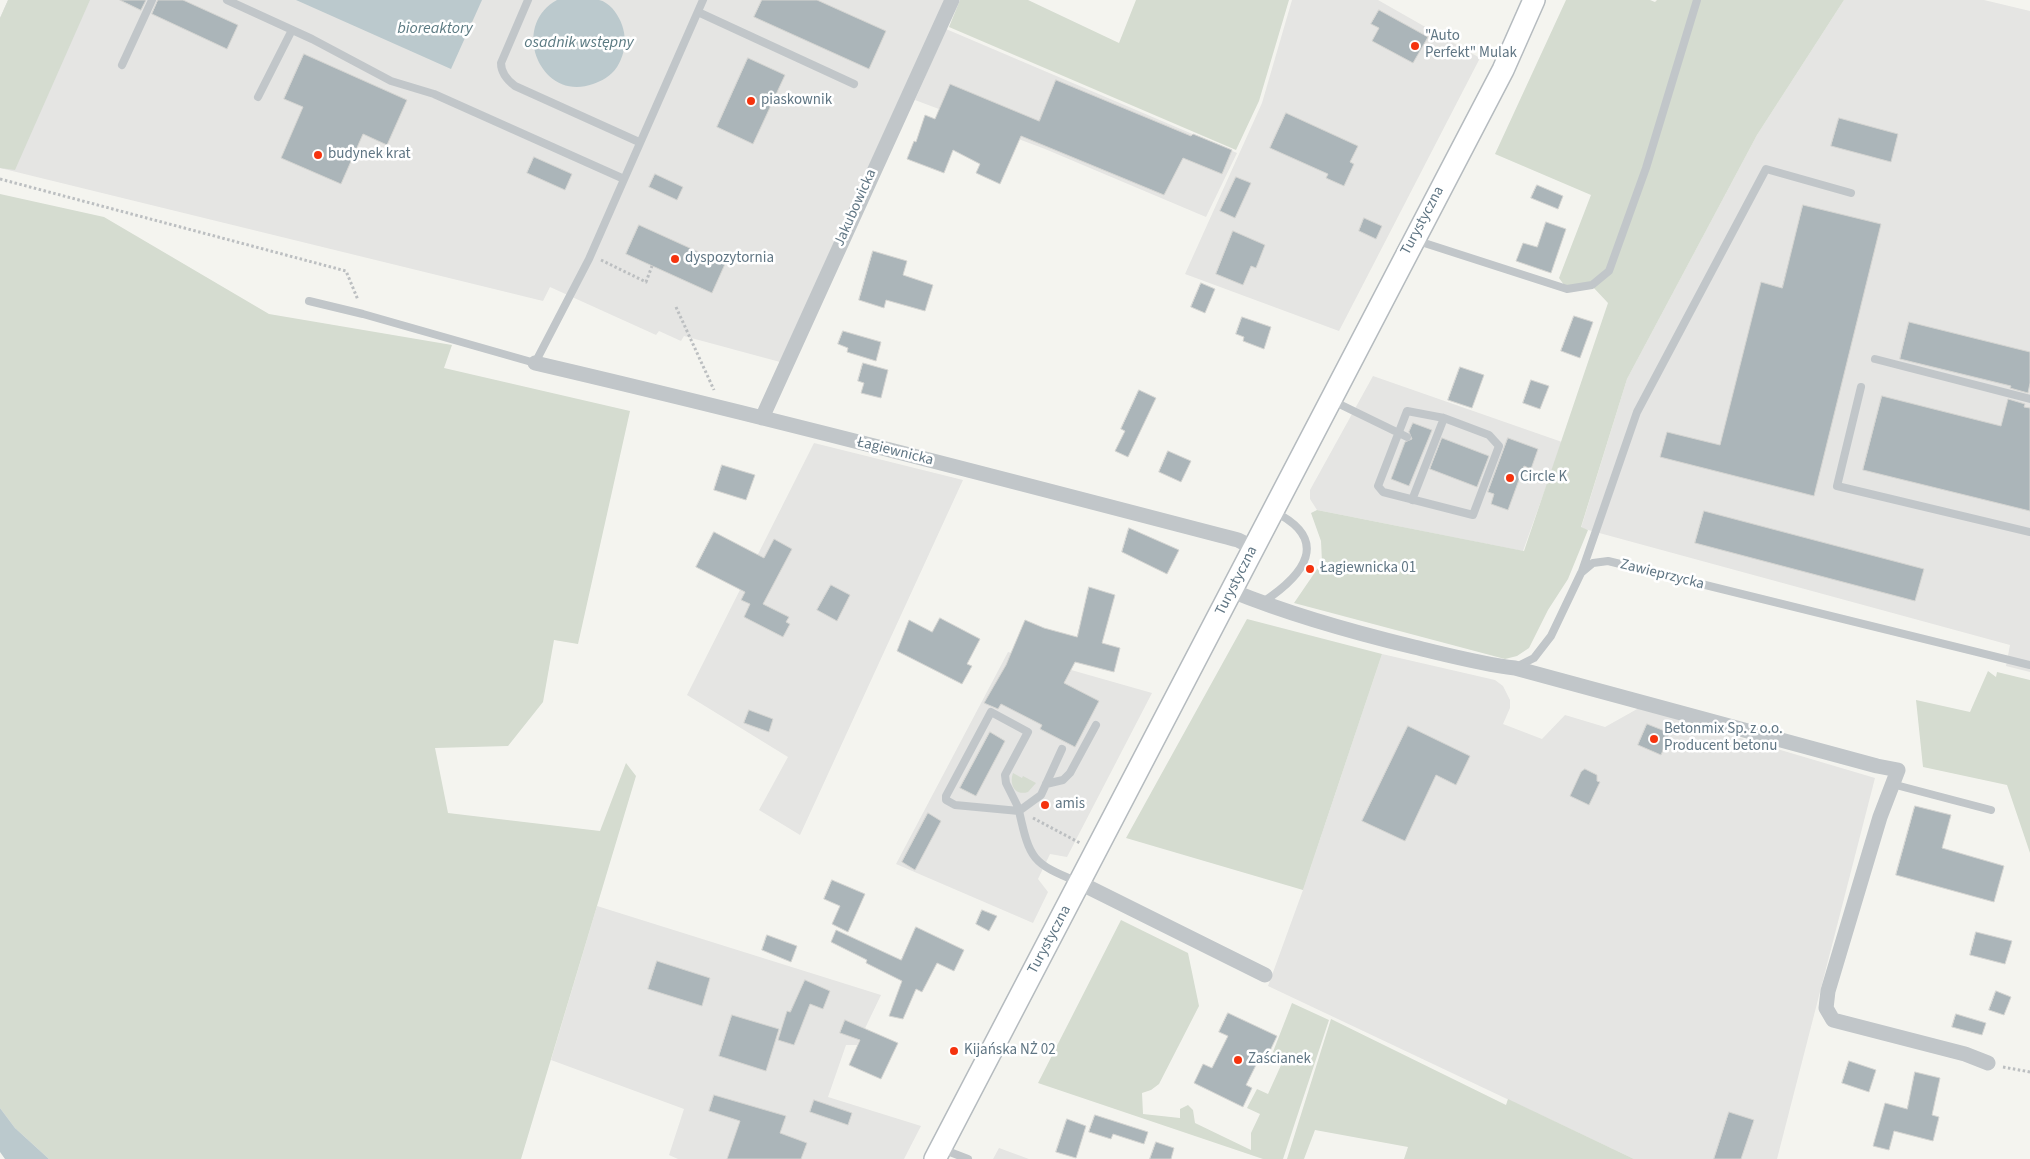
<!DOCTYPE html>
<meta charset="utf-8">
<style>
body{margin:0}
canvas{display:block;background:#f4f4ef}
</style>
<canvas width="2030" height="1159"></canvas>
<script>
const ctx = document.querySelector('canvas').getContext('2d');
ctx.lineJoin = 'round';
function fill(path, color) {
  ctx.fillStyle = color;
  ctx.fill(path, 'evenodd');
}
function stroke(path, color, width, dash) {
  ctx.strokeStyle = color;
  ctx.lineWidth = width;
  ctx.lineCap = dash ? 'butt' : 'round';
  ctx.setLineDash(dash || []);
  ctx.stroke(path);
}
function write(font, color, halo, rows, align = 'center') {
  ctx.font = font + ' "Source Sans 3",sans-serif';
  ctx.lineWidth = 5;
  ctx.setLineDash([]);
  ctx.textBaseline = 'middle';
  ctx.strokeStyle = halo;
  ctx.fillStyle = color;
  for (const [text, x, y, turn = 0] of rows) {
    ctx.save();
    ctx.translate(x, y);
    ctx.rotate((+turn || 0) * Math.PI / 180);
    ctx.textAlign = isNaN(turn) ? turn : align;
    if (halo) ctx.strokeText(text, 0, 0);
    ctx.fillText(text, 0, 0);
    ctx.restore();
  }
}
const built = new Path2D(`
 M8,0h937l-165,362 -96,-26 -3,5 -22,-10 -3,4 -106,-48 -7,14 -543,-133v-150z
 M1292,0h86l102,58 -141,273 -154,-57 77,-171z
 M1844,0h140l46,11v661l-24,-6 4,-21 -429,-117 46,-149 130,-244z
 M946,29l291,124 -31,64 -161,-68 -130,-49z
 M1373,376l189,66 -39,109 -206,-41 -7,-11v-9z
 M814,443l149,37 -163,355 -41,-25 29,-53 -101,-62z
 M1008,652l144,41 -85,164 -17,-3 -12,25 10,13 -15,31 -137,-59z
 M1382,654l113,26 8,6 7,14v8l-7,16 39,15 23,-24 40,12 34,-19 236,70 -98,381h-143l-366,-173 35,-96z
 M597,906l284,89 -24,50h-11l-18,52 93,29 -17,33h-226l-9,-4 15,-46 -133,-49z
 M999,1148l30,11h-36z`);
const green = new Path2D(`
 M8,0h82l-75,170 -15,-2v-150z
 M960,0h68l91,43 17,-43h153l-30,101 -23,49 -287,-123z
 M1566,0h84l5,2 2,-2h187l-87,135 -130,244 -46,148 7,3 -20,49 -20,31 -19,38 -12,8 -12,3 -211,-56 28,-41 -1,-21 -10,-28 6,-3 207,41 84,-248 -16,-17 -25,3 -8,-11 32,-83 -96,-41z
 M0,194l104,23 165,97 183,31 -8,23 186,43 -52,233 -24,-4 -11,62 -35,44 -73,2 13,65 152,18 26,-68 10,13 -115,383h-472l-34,-31 -15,-20z
 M1247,619l135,35 -79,236 -177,-52z
 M1988,671l8,6 1,-5 33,8v173l-23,-68 -84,-18 -7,-67 54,12z
 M1013,773l9,5 1,-2 13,7 -8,9c-13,4 -19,-7 -15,-19z
 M1121,920l67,33 11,53 -40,78 -8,6 -9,3 1,21 37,4v-9l8,-4 5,5 2,13 56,27v-17l9,-19 -13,-6 10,-19 11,5 14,-31 -11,-6 21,-54 37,17 -46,139h-20l-225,-76z
 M1331,1019l175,86 2,-6 126,60h-230l4,-12 -93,-17 -11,29h-17z`);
const water = new Path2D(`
 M296,0h186l-31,69z
 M557,0c14,0 29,0 42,0 5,1 9,4 13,8 15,17 17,40 5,59 -6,9 -15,14 -24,17 -52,19 -84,-58 -36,-84z
 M0,1108l15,20 34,31h-44l-5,-7z`);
const building = new Path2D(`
 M120,0h26l-5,10z
 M158,0h25l55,25 -11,24 -75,-35z
 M762,0h55l69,31 -17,38 -115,-52z
 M1379,10l49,27 -15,26 -41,-22 7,-13 -8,-4z
 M304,54l103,46 -20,45 -24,-11 -22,50 -60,-26 22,-51 -19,-8z
 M748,58l37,17 -32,69 -36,-17z
 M1056,80l135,56 2,-2 39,16 -10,24 -39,-16 -19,37 -143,-59 -21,48 -24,-11 4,-9 -27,-14 -9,23 -37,-14 7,-18 2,1 9,-27 10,4 15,-35 89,37z
 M1286,113l72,33 -8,16 4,2 -10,22 -18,-8 2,-4 -58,-26z
 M1839,118l59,16 -7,28 -60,-16z
 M534,157l38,17 -7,16 -38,-17z
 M655,174l28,13 -6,13 -28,-13z
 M1236,177l15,6 -16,35 -15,-7z
 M1537,185l26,11 -5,13 -27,-11z
 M1803,205l78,19 -67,272 -154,-39 7,-25 53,13 41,-163 21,6z
 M1364,218l18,8 -6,13 -17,-8z
 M1546,222l20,7 -15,44 -35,-12 7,-18 14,4z
 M639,225l86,39 -13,29 -86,-39z
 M1233,231l32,14 -9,23 -5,-2 -8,19 -27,-11z
 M873,251l34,10 -4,14 30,10 -8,26 -39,-11 -2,8 -25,-8z
 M1201,283l14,6 -10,24 -14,-6z
 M1574,316l19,6 -13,36 -19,-7z
 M1242,317l29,10 -7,22 -21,-8 1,-4 -8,-3z
 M1909,322l121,30v31l-2,10 -18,-5 1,-2 -111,-27z
 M843,331l38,11 -5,19 -29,-9 1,-4 -10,-4z
 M863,363l25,7 -7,28 -20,-5 3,-10 -6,-2z
 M1460,367l24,8 -12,33 -24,-8z
 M1531,380l18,6 -9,23 -17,-6z
 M1139,390l17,8 -28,59 -13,-6 10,-20 -4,-2z
 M1882,396l119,30 7,-27 17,5 -1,3 6,1v103l-167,-41z
 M1413,423l19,7 -23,56 -18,-7 14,-37 7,-3 -3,-7z
 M1442,438l47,18 -12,31 -47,-18z
 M1508,438l30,11 -7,20 -7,-3 -16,44 -17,-6 3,-10 -6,-2z
 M1168,451l23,10 -10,21 -22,-10z
 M722,465l33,10 -9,25 -32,-10z
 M1704,511l220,58 -9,32 -220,-58z
 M1129,528l50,22 -12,24 -45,-22z
 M714,532l50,26 10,-19 18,10 -29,55 26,13 -3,5 4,2 -7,13 -39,-20 6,-13 -9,-4 4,-8 -49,-25z
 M831,585l19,10 -13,26 -20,-11z
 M1089,587l26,8 -13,48 18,5 -6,24 -39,-10 -11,21 35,18 -24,46 -35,-18 2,-4 -41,-21 -3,5 -14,-6 22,-38 19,-45 19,8 33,9z
 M940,618l40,21 -13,25 5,2 -10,18 -65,-33 12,-31 23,12z
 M749,710l24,9 -4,13 -25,-9z
 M1647,724l23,9 -9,22 -23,-10z
 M1408,726l62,30 -14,29 -20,-10 -31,66 -43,-20z
 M990,732l15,9 -29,55 -16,-8z
 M1585,769l12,6v6l3,1 -11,23 -19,-9 11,-24z
 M1915,806l36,9 -9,33 62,18 -10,36 -98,-27z
 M928,813l13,8 -26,49 -13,-8z
 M832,880l33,14 -17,38 -16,-8 8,-18 -16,-7z
 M982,910l15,6 -8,15 -13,-7z
 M916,927l48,23 -10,21 -17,-8 -15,29 -6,-3 -13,30 -14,-3 13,-35 -36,-18 1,-3 -36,-18 5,-12 65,30z
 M1976,932l36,9 -7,23 -35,-9z
 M767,935l30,11 -6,16 -29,-12z
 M657,961l53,17 -8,28 -54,-17z
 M805,980l25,11 -7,18 -13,-5 -16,41 -16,-5 9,-29 3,1z
 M1996,991l15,6 -7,18 -15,-5z
 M1228,1013l49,23 -9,19 -6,-2 -16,32 6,3 -9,19 -49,-24 9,-19 9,4 16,-32 -9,-4z
 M1956,1014l30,9 -4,12 -30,-8z
 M732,1015l47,14 -13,42 -47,-15z
 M845,1020l53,23 -17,36 -32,-14 11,-25 -20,-7z
 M1849,1061l27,9 -7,22 -27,-9z
 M1915,1072l25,6 -8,37 7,2 -6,24 -39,-10 -5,19 -16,-4 12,-43 22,6z
 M714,1095l72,21 -6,17 27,10 -6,16h-74l13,-38 -31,-10z
 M814,1100l38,13 -4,12 -38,-13z
 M1729,1112l25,8 -13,39h-27z
 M1095,1115l53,17 -4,12 -31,-10 -2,5 -22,-7z
 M1067,1119l19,7 -10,32 -20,-6z
 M1156,1142l18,6 -3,11h-21z`);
const path = new Path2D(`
 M0,179l346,92 12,29
 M601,260l45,22 6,-16
 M676,307l38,83
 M1033,818l47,25
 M2003,1067l27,5`);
const service = new Path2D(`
 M227,0l85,39 79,42 43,13 190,85
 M528,0l-27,63c0,10 6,17 14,23l124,56
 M698,12l156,72
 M122,65l30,-65
 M258,97l34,-67
 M1415,240l152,49 25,-4 17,-14 37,-103 51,-168
 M309,301l54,13 172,49 54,-104 114,-259
 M1875,359l155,40
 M1861,387l-24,99 193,46
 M1331,400l76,37
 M1407,411l37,7 45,17 10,11 -26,69 -90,-23 -5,-6z
 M1412,500l32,-82
 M1582,571l55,-159 129,-243 85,24
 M1263,602c41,-27 69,-62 10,-91
 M1516,667l18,-9 17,-22 30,-63 12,-10 15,-2 422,104
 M1062,749l-21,46 -22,16 -64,-6 -9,-5v-4l45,-84 37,20 -23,43 1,8 12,24 1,4c11,49 13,52 59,71
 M1046,784l17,-4 7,-7 26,-48
 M1892,784l99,26
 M942,1149l26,10`);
const minor = new Path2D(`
 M535,363c236,55 469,116 703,177l16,8
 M762,418l190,-418
 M1232,591c59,24 120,41 182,56 34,8 67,17 101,21l362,98 21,4 -18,47 -52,174 -2,17 7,12 132,34 23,9
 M1080,883l185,92`);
const secondary = new Path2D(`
 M935,1159l568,-1089 31,-70`);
const markers = [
 [1415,46,5,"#f5330e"],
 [751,101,5,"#f5330e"],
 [318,155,5,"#f5330e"],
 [675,259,5,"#f5330e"],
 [1510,478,5,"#f5330e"],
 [1310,569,5,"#f5330e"],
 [1654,739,5,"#f5330e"],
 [1045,805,5,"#f5330e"],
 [954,1051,5,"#f5330e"],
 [1238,1060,5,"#f5330e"]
];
const poiNames = [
 ["\"Auto",1425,37],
 ["Perfekt\" Mulak",1425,54],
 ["piaskownik",761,101],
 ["budynek krat",328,155],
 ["dyspozytornia",685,259],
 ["Circle K",1520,478],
 ["Łagiewnicka 01",1320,569],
 ["Betonmix Sp. z o.o.",1664,730],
 ["Producent betonu",1664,747],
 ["amis",1055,805],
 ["Kijańska NŻ 02",964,1051],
 ["Zaścianek",1248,1060]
];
const streetNames = [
 ["Jakubowicka",856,208,-66],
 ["Turystyczna",1423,221,-62],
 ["Łagiewnicka",895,452,14],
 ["Zawieprzycka",1662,575,14],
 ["Turystyczna",1237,581,-63],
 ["Turystyczna",1050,940,-62]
];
const waterNames = [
 ["bioreaktory",435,29],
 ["osadnik wstępny",579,43]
];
fill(built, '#e5e5e3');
fill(green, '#d5dcd0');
fill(water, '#bbc9cd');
fill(building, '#abb5b9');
stroke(building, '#d5d5d2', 1);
stroke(secondary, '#b5bbbf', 24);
stroke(path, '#bcbfc1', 3, [2.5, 2.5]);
stroke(service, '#c1c6c9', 8);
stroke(minor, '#c1c6c9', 15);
stroke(secondary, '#fff', 21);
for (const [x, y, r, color] of markers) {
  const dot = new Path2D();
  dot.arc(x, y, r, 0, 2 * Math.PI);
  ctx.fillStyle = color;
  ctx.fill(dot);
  stroke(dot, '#fff', 2);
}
write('15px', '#607684', '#fff', poiNames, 'left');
write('15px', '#607684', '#fff', streetNames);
write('italic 16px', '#5b7a82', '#fff', waterNames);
</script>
